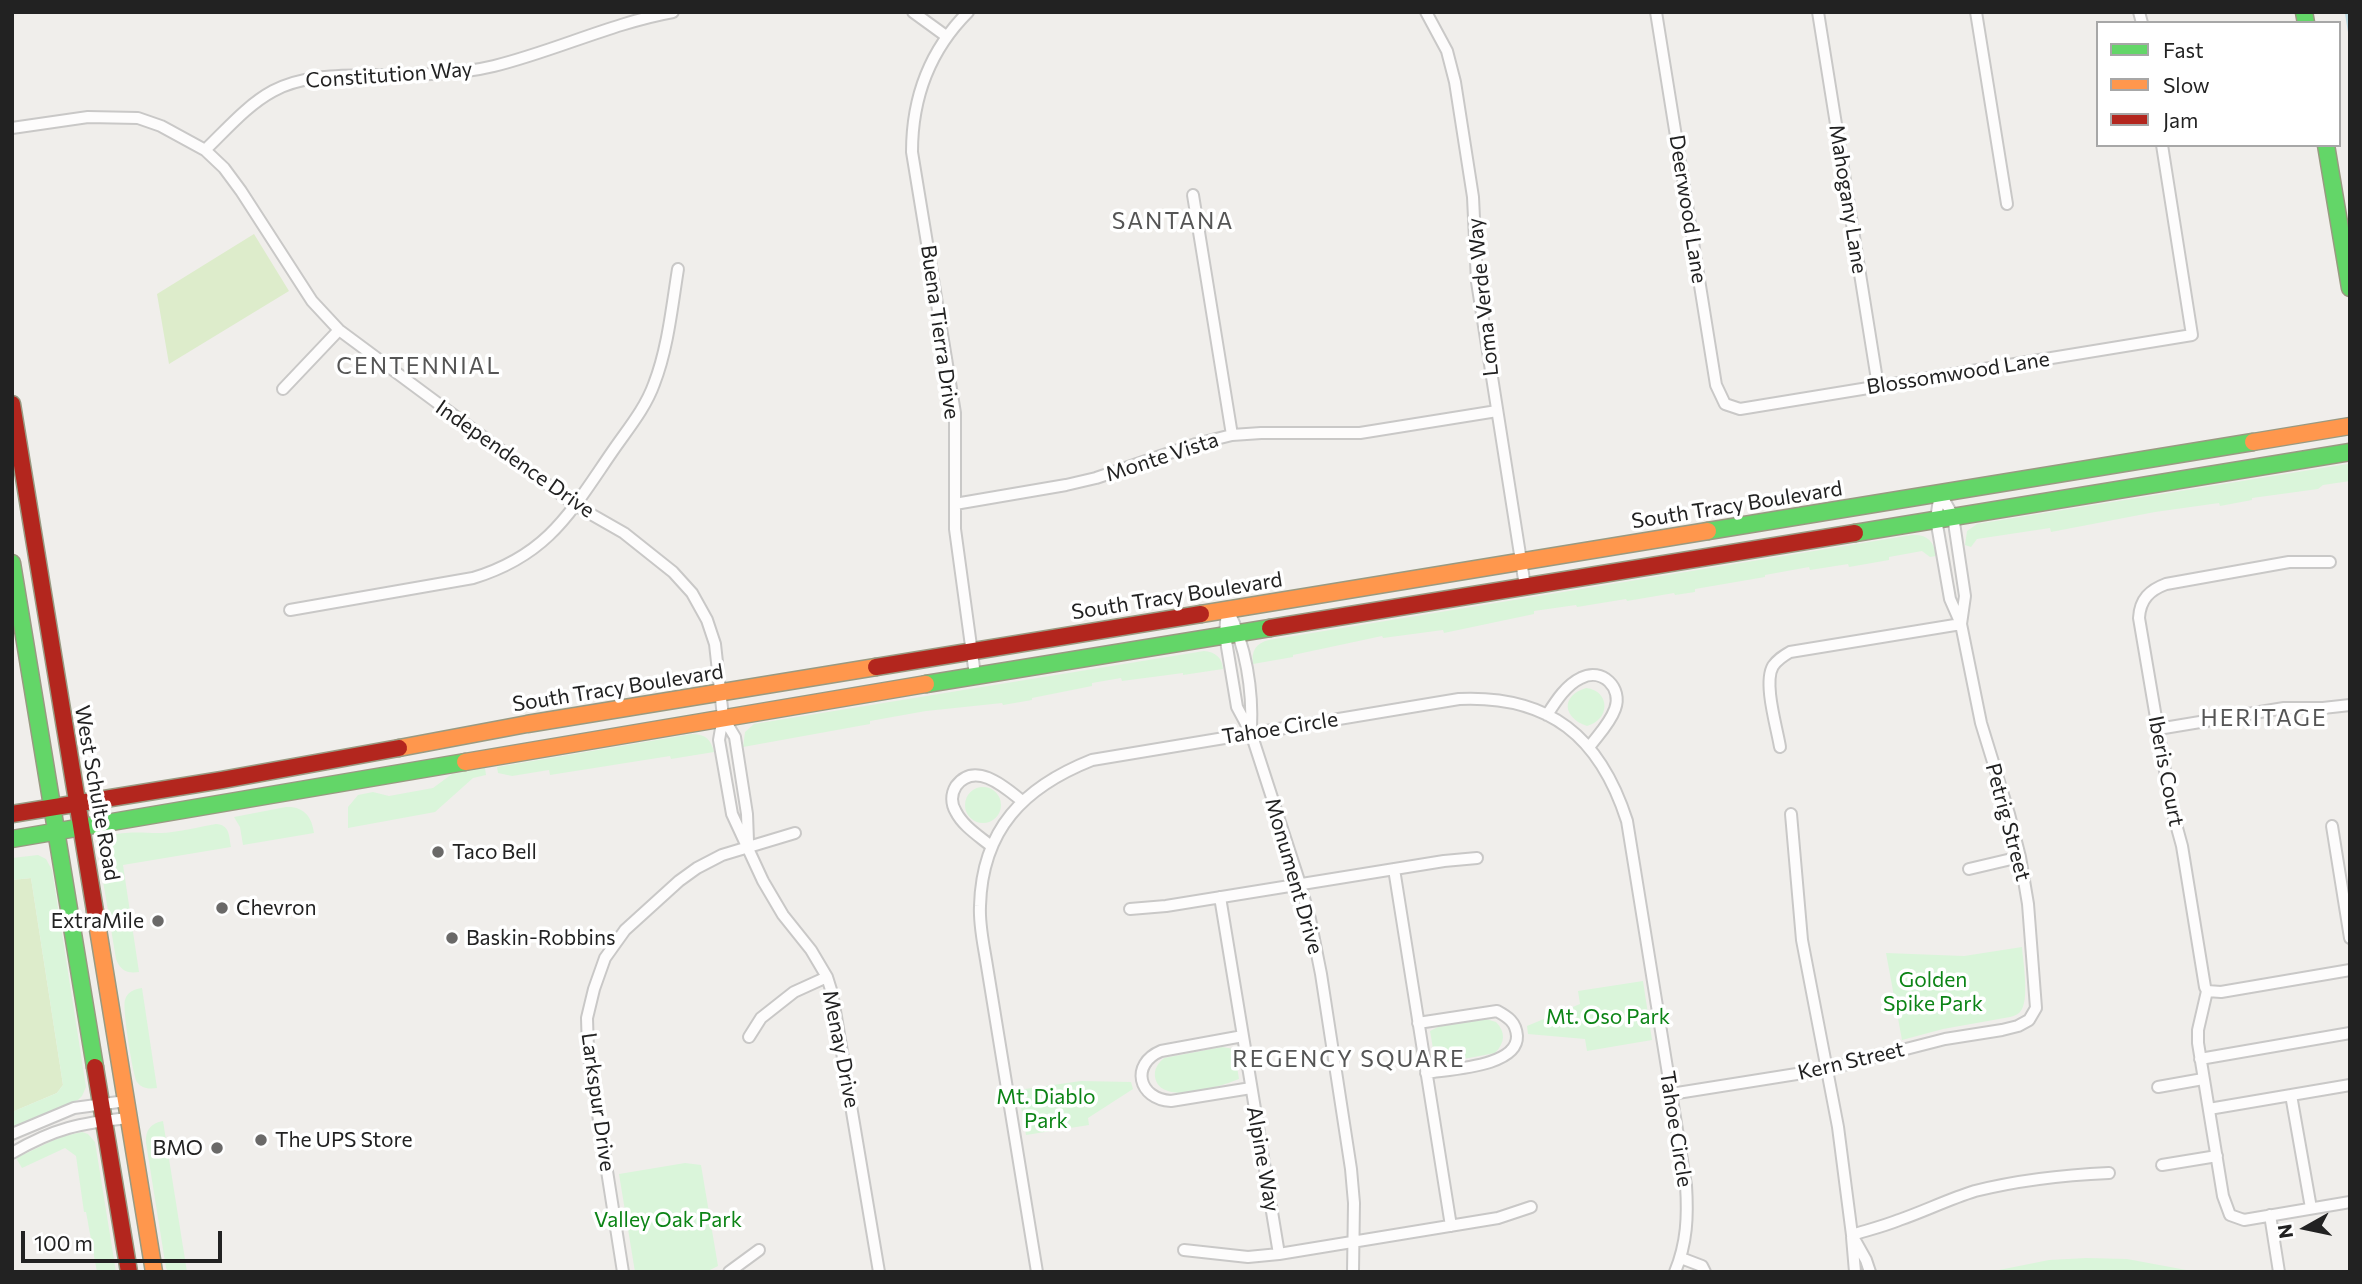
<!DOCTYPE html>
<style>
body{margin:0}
#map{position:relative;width:2362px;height:1284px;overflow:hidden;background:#f0eeeb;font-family:Commissioner,sans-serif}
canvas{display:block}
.frame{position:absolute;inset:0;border:14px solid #222;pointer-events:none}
.legend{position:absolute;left:2096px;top:21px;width:245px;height:126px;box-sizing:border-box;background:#fff;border:2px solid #a7a7a7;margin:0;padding:9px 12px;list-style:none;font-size:21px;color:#222}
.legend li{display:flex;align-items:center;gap:14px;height:35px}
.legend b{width:35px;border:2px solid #a7a7a7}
.north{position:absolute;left:2271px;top:1193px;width:70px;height:70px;-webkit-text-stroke:5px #fff;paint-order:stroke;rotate:261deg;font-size:19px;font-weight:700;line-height:28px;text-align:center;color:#222}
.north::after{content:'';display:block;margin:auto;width:24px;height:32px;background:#222;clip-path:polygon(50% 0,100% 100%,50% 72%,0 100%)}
.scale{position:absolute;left:21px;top:1231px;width:201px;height:32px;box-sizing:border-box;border:4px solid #222;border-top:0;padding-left:9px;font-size:21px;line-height:24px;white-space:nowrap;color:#222;-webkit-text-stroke:5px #fff;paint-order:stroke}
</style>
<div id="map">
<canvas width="2362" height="1284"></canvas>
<div class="frame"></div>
<ul class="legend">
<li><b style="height:9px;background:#63d668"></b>Fast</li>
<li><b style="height:9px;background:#ff974d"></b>Slow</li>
<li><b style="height:9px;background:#b3261e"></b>Jam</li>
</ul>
<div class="north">N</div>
<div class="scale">100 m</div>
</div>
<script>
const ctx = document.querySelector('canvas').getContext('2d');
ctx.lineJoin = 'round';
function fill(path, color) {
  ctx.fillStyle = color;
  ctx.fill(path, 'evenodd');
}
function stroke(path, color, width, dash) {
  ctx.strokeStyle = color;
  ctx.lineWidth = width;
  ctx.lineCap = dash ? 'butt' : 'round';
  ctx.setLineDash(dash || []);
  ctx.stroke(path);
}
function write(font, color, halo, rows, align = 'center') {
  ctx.font = font + ' Commissioner,sans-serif';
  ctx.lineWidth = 7;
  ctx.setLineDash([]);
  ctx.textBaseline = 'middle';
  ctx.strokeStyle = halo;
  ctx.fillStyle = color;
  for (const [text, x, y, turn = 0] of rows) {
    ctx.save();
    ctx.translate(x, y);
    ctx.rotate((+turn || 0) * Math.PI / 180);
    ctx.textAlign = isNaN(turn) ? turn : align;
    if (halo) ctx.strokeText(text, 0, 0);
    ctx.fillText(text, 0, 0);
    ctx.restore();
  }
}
const grass = new Path2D(`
 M254,234l35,57 -120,73 -12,-70z
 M31,878l32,207 -6,8 -45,19v-232z`);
const park = new Path2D(`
 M2347,464l3,1v16l-27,4 -5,4 -66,9v2l-32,6 -1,-3 -64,9 -104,20 -1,-4 -73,11 -6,8 -6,-2 2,-14 10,-7z
 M1912,535c15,-1 22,6 24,21l-6,1 -8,-6 -33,6v3l-40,7 -1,-3 -38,6 -1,-3 -44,8v2l-70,12v3l-20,3 -1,-2 -47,8 -1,-2 -49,8 -1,-2 -42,6v3l-90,19 -1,-3 -60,8 -1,-2 -89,19v2l-40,7c-2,-13 3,-21 16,-24z
 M1204,651c11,1 18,6 19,18l-40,6v-2l-61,8 -1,-3 -29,5v3l-60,12v2l-29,5 -1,-2 -76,8 -56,10v3l-127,23 2,-15 9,-8 6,-1z
 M1586,688c25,3 24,32 1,38 -24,-8 -27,-30 -1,-38z
 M692,734c14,0 19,6 22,18l-43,7 -1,-3 -120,19 -1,-5 -37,6 -14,-3 -1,-6z
 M485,768l1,7 -13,3 -38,34 -87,16v-21l10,-12 15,-3 16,4 44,-8 19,-14z
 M965 805a18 18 0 1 1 36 0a18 18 0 1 1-36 0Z
 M286,807c18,-1 26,10 28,26l-71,12 -3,-18 -6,-10z
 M216,824c14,1 13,12 15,23l-108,18 16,107c-12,2 -19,-2 -23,-13l-17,-102c-2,-32 42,-23 63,-24 18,-1 36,-6 54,-9z
 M38,855l8,4 6,11 34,217 -4,9 -4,4 -66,27v-15l45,-19 6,-8 -32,-207 -19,2v-22z
 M2022,947c1,14 8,55 -2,65 -3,3 -6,4 -10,5l-67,12 -41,11 -16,-87 78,3z
 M1643,981l9,59 -65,11 -2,-12 -57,-5 -1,-8 53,-22 -2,-13z
 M142,988l15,100c-7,1 -15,1 -20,-6 -4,-6 -15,-75 -12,-82 2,-8 9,-11 17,-12z
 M1483,1018l13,4c10,10 9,21 -1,31l-47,9 -13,-2 -5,-29 12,-6z
 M1222,1047l12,2 5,30c-17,7 -79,28 -84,-2 -1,-8 3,-14 9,-19z
 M1081,1081l50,1 2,7 -45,29 1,7 -63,10 -8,-45z
 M163,1121l24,151h-19l-2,-4 -20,-125c-1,-13 5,-20 17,-22z
 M82,1132l6,2 7,8 21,130h-19l-11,-60h-2l-8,-56 -11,-8 -43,20 -6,-10 44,-21z
 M685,1163l16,2 17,101 -12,6h-71l-16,-98z
 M2087,1258l40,1 70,13h-208l60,-12z`);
const stream = new Path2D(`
 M2347,12l3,19`);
const street = new Path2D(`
 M913,12l33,24
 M968,12c-39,39 -56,87 -56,140l43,261v116l20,146
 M1426,12l21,39 8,31 18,115 4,85 48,304
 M1656,12l60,373 9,19 15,5 452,-74 -30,-190
 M1818,12l60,374
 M1976,12l31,192
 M2139,12l3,11
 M12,128l76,-11 50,1 23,8 44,24 19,18 17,23 71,110 27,29 236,175 49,28 49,39 19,21 15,27 8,24 8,73 -4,23 13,74 31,67 20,34 28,35 16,27 5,16 47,279
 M205,150c21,-20 42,-45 68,-59 31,-17 70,-15 105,-16 38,0 79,0 116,-9 61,-15 118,-43 179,-54
 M1193,195l39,240
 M283,389l56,-59
 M1940,493l13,23 12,80 -4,28
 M955,504l111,-19 30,-7 100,-34 36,-9 29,-2h99l137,-22
 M2330,562h-41l-123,22c-16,6 -26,15 -27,34l32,188 11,40 23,141 2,4 14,1 129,-22
 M1227,609l-2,26 12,72 14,26 49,151 10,35 11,55 30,195 3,34 -1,69
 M290,610l183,-32c75,-23 97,-65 139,-126 15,-22 33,-43 42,-68 14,-36 18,-78 24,-115
 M1228,610c18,36 25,80 23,120
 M1547,715c9,-14 19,-30 34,-37 21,-11 42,10 34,31 -5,14 -16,25 -25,37
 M723,717l12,20 12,77 1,27
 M2158,729l126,-21h39l27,-3
 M1780,747c-3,-19 -17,-64 -7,-81 5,-7 10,-10 17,-14l171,-28
 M1791,814l11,126 36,187 14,108 14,25 4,12
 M2332,826l18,112
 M991,846c-12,-10 -28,-20 -35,-34 -5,-8 -5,-18 0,-26 19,-26 50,2 66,15
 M1394,869l57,357
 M1969,869l51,-12
 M1220,897l59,357
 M1130,909l36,-3 278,-45 33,-3
 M2207,991l-9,39v13l25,153 7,19 14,5 106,-18
 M1418,1023l79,-12c11,6 19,11 20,25 1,31 -68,33 -91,37
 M1243,1036l-82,15c-31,13 -23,48 10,50l80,-13
 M749,1037l12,-19 33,-26 33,-15
 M2200,1059l150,-26
 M2158,1087l45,-8
 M1671,1094l157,-25 117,-30 57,-9 16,-4 11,-6 7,-12 -8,-104 -8,-47 -11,-43 -28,-91 -20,-99 -11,-25 -14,-80 4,-26
 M2291,1095l20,113
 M2209,1109l141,-24
 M12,1134l62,-26 52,-7
 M12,1153c43,-25 68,-30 117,-35
 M2162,1165l55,-9
 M2270,1215l9,57
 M1852,1235c16,-5 32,-9 47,-15 26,-9 50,-21 76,-29 44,-11 89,-16 134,-18
 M1852,1237l3,35
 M1184,1250l64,7 31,-3 219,-36 33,-11
 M1681,1258l21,8 3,6
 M623,1272l-35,-221 -1,-33 7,-29 11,-31 20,-28 54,-49 18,-13 25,-13 73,-22
 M729,1272l30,-22
 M1037,1272l-51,-312c-3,-18 -7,-36 -6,-54 2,-77 44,-119 112,-146l367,-61c91,-4 141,38 168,122l59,364c2,31 1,58 -11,87`);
const fast = new Path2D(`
 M2304,12l2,11
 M2326,145l24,143
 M1708,531l545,-89
 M1855,533l495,-81
 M12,563l83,504
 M926,684l344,-56
 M12,839l453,-77`);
const slow = new Path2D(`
 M2253,442l97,-16
 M1201,614l507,-83
 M399,748l128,-24 349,-57
 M465,762l461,-78
 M95,911l59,361`);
const jam = new Path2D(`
 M12,404l83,507
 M1270,628l585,-95
 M876,667l325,-53
 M12,814l210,-34 177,-32
 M95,1067l34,205`);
const markers = [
 [438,852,7,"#6a6968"],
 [222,908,7,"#6a6968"],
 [158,921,7,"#6a6968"],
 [452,938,7,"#6a6968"],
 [261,1140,7,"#6a6968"],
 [217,1148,7,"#6a6968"]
];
const streetNames = [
 ["Constitution Way",389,75,-4],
 ["Mahogany Lane",1848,199,81],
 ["Deerwood Lane",1688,209,81],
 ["Loma Verde Way",1483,297,-96],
 ["Buena Tierra Drive",940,332,82],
 ["Blossomwood Lane",1958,373,-9],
 ["Monte Vista",1162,457,-18],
 ["Independence Drive",515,459,35],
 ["South Tracy Boulevard",1737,505,-9],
 ["South Tracy Boulevard",1177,596,-9],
 ["South Tracy Boulevard",618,688,-9],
 ["Tahoe Circle",1280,728,-9],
 ["Iberis Court",2166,771,79],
 ["West Schulte Road",97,793,80],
 ["Petrig Street",2008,822,75],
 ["Monument Drive",1294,876,74],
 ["Menay Drive",841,1049,79],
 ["Kern Street",1851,1061,-13],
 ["Larkspur Drive",598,1102,82],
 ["Tahoe Circle",1676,1129,81],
 ["Alpine Way",1263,1159,80]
];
const poiNames = [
 ["Taco Bell",452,852],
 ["Chevron",236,908],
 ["ExtraMile",144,921,"right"],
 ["Baskin-Robbins",466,938],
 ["The UPS Store",275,1140],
 ["BMO",203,1148,"right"]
];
const parkNames = [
 ["Golden",1933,980],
 ["Spike Park",1933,1004],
 ["Mt. Oso Park",1608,1017],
 ["Mt. Diablo",1046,1097],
 ["Park",1046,1121],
 ["Valley Oak Park",668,1220]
];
const neighbourhoodNames = [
 ["SANTANA",1173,221],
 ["CENTENNIAL",419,366],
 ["HERITAGE",2264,718],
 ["REGENCY SQUARE",1349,1059]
];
fill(grass, '#ddeccb');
fill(park, '#daf5da');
stroke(stream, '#bfdbe3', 4.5);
stroke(street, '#c9c8c7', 14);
stroke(fast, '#999a82', 19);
stroke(slow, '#999a82', 19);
stroke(jam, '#999a82', 19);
stroke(street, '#fdfcfc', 10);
stroke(fast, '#63d668', 16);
stroke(slow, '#ff974d', 16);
stroke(jam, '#b3261e', 16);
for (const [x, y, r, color] of markers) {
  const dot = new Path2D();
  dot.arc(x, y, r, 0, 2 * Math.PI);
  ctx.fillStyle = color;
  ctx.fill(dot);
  stroke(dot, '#fff', 2.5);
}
write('21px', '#222', '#fff', streetNames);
write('21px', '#222', '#fff', poiNames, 'left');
write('21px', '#0c8416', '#fff', parkNames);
ctx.letterSpacing = '2px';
write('23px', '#555', '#fff', neighbourhoodNames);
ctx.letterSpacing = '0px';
</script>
